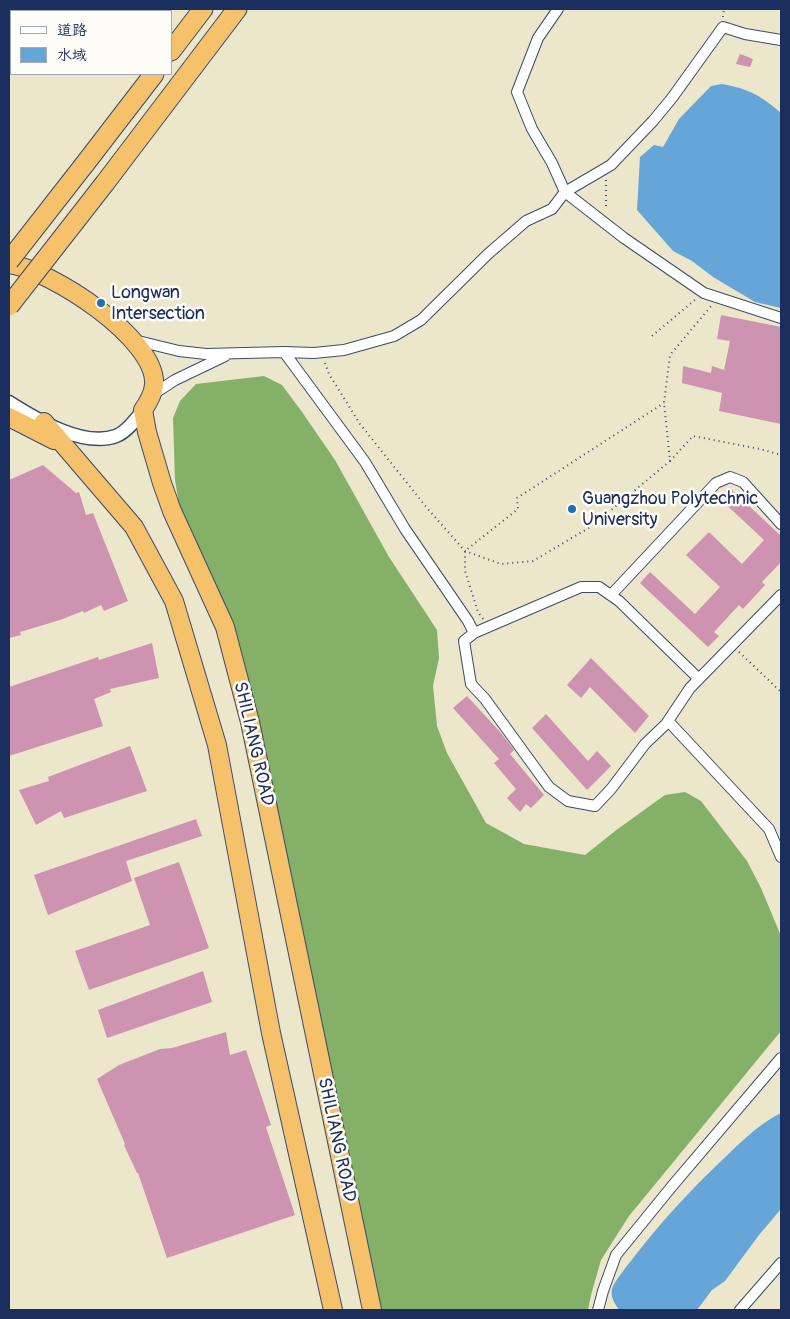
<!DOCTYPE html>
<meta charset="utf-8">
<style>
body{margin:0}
#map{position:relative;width:790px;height:1319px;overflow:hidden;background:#ece7ca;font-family:Pangolin,"LXGW WenKai TC",sans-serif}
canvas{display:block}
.frame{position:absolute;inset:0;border:10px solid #1b2f5e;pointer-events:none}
.legend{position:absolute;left:10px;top:10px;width:162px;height:65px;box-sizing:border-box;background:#fdfcf7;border:1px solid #a3aaba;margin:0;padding:6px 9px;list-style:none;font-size:15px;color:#1b2f5e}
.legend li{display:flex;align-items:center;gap:10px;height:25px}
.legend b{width:25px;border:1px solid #a3aaba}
</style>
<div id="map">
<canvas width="790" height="1319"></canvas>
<div class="frame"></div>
<ul class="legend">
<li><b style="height:6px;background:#fff"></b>道路</li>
<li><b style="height:14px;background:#65a5d8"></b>水域</li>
</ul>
</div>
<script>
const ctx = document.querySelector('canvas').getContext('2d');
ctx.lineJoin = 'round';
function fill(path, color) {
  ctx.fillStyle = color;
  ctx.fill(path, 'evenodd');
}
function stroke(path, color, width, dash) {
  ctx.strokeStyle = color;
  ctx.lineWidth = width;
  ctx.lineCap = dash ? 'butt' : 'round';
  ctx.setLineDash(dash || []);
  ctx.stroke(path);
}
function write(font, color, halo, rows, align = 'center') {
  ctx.font = font + ' Pangolin,sans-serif';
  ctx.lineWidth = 5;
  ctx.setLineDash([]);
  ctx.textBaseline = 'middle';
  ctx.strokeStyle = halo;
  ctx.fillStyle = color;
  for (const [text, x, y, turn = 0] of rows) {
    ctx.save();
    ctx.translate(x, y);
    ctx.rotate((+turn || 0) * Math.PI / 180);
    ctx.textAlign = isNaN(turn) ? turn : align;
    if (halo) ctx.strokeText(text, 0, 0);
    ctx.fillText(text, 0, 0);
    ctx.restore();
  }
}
const forest = new Path2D(`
 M264,376l18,9 20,27 33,48 54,97 48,73 2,28 -6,28 4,40 10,27 39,70 38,21 61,11 30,-24 50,-36 20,-3 16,9 46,60 14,27 20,48v95l-152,185 -28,44 -10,35 -3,15h-209l-136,-639 -63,-161 -5,-30 -2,-62 7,-17 16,-17z`);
const water = new Path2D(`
 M722,84c27,5 38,11 59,29v195l-26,-6 -42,-25 -21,-16 -19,-10 -36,-41 3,-53 14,-12 9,2 16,-28 32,-33z
 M781,1113v96l-22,26 -34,46 -13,9 -15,20h-78c-4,-6 -9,-13 -7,-21 3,-9 16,-24 22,-32 26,-34 54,-64 85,-94 19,-18 38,-38 62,-50z`);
const building = new Path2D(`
 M740,54l13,5 -3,8 -14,-3z
 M721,315l60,12v97l-62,-13 3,-18 -40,-10 1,-17 28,7 1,-7 12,4 6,-29 -13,-2z
 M43,465l33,28 3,-1 7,23 7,-2 35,88 -24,10 -3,-6 -17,8 -1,-2 -23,9 -40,12 1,3 -12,3v-158z
 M729,487l52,49v26l-19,20 3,3 -22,24 -4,-4 -25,27 5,4 -11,11 -68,-64 10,-11 45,42 25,-27 -34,-32 23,-23 33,32 22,-24 -45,-42z
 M152,643l7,35 -49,11 1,3 -17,7 9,27 -94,30v-69l89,-30 1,3z
 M591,658l58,58 -14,17 -45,-46 -9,11 -14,-13z
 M467,696l34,37 13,17 -4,4 34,41 -13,13 -5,-4 -6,8 -13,-14 9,-9 -22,-26 5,-4 -46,-51z
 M546,714l42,47 9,-10 14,15 -24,24 -55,-62z
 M130,746l17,45 -83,27 -3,-7 -25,14 -17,-35 30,-9 -1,-4z
 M196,819l6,17 -76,25 6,20 -84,34 -14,-40z
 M179,862l30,86 -120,42 -14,-39 75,-26 -16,-47z
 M203,971l9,31 -105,36 -9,-28z
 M226,1032l4,23 16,-5 25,75 -5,2 29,88 -128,43 -29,-85h-1l-13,-28 1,-1 -28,-65 22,-14 41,-16 12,-1z`);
const path = new Path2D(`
 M723,17l1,-8
 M606,180v30
 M652,336l44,-37
 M325,363l4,11 31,50 67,84 38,43 36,13 32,-3 59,-35 78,-65 -6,-58 6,-48 42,-50
 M670,461l23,-25 67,13 21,6
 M483,619l-5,-7 -13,-41v-20l53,-42 -1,-11 147,-95
 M739,652l42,40`);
const minor = new Path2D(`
 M558,9l-20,29 -21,54 15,37 20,34 13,29 59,46 80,55 77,25
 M134,340l45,11 27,3 78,-2 81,110 40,67 63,92 6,12 -10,8 7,43 14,15 64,88 19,14 27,5 16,-17 34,-45 21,-20 4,-1 99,106 12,28
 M284,352l30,1 30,-3 50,-14 27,-16 67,-66 38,-33 26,-12 13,-17 46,-27 42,-44 19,-23 51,-71 22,7 36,6
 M152,395l23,-15 50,-24
 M611,595l105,-112 14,-6 13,5 38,42
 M474,633l107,-46h18l20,14 80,78
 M666,724l24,-36 91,-93
 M598,1310l5,-19 13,-36 57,-70 108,-127
 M740,1310l41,-47`);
const tertiary = new Path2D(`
 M9,402c27,17 74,46 107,34 11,-4 20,-17 27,-26`);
const trunk = new Path2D(`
 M9,264c40,5 149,75 145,121 -1,9 -6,18 -11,25l4,22 15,51 10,28 53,116 25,95 122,588
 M9,417l45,23
 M44,422l90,105 40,74 43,144 54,288 62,277`);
const motorway = new Path2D(`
 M171,51l32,-42
 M84,165l70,-91
 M105,183l132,-174`);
const motorwayBridge = new Path2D(`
 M9,261l75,-96
 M9,306l96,-123`);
const markers = [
 [101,303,5,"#1f6fb2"],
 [572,509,5,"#1f6fb2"]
];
const poiNames = [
 ["Longwan",111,293],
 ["Intersection",111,314],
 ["Guangzhou Polytechnic",582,499],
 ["University",582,520]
];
const streetNames = [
 ["SHILIANG ROAD",253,744,77],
 ["SHILIANG ROAD",336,1140,78]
];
fill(forest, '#84b068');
fill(water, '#65a5d8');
fill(building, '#cd93b0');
stroke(minor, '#3a4b6e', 12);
stroke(tertiary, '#3a4b6e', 15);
stroke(trunk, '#3a4b6e', 20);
stroke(motorway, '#3a4b6e', 21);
stroke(path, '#3a4b6e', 2, [1, 4]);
stroke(minor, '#fff', 10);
stroke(tertiary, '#fff', 12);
stroke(trunk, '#f5c16b', 18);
stroke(motorway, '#f5c16b', 19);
stroke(motorwayBridge, '#3a4b6e', 21, []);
stroke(motorwayBridge, '#f5c16b', 19);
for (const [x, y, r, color] of markers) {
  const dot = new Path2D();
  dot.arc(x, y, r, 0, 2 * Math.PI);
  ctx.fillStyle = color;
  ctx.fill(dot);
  stroke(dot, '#fdfcf7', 2);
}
write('18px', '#1b2f5e', '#fdfcf7', poiNames, 'left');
write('18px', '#1b2f5e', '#fdfcf7', streetNames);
</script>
